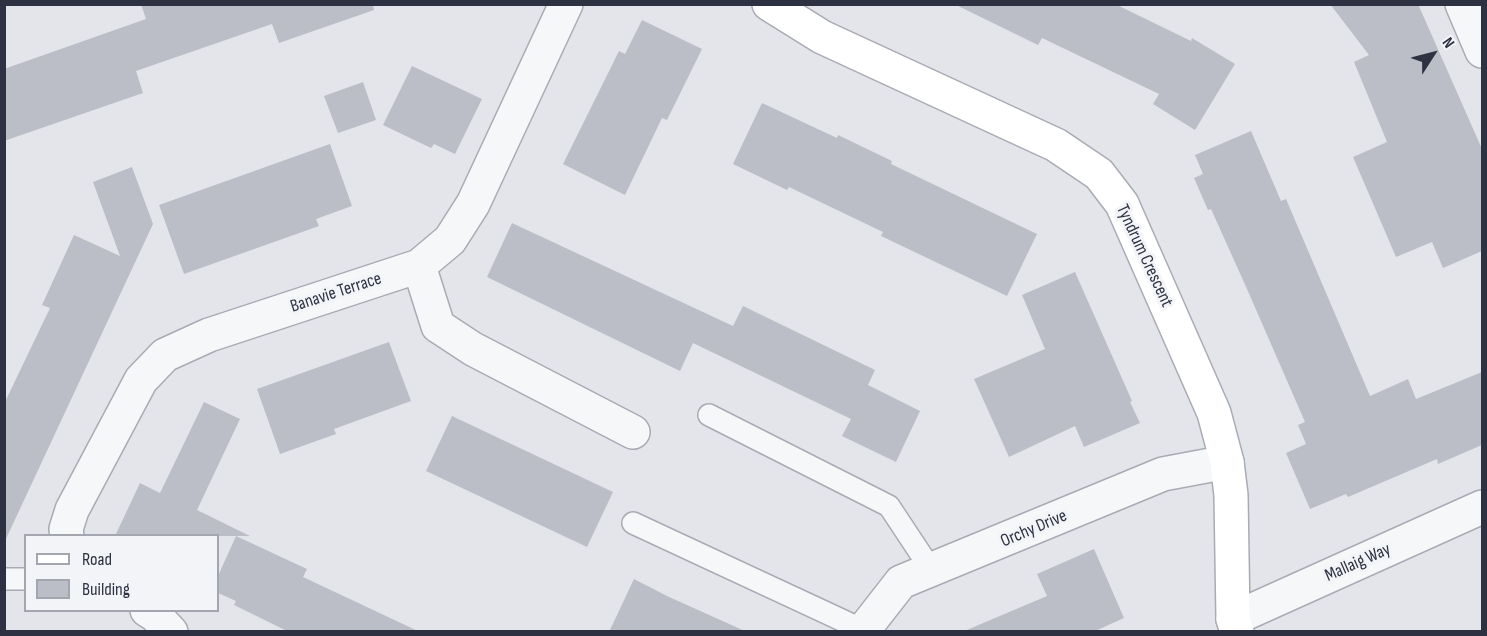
<!DOCTYPE html>
<style>
body{margin:0}
#map{position:relative;width:1487px;height:636px;overflow:hidden;background:#e4e5ea;font-family:"Sofia Sans Condensed",sans-serif}
canvas{display:block}
.frame{position:absolute;inset:0;border:6px solid #2d3141;pointer-events:none}
.legend{position:absolute;left:24px;top:534px;width:195px;height:78px;box-sizing:border-box;background:#f3f4f8;border:2px solid #a4a6af;margin:0;padding:8px 10px;list-style:none;font-size:18px;color:#2d3141}
.legend li{display:flex;align-items:center;gap:12px;height:30px}
.legend b{width:30px;border:2px solid #a4a6af}
.north{position:absolute;left:1403px;top:24px;width:60px;height:60px;-webkit-text-stroke:4px #f3f4f8;paint-order:stroke;rotate:54deg;font-size:16px;font-weight:700;line-height:24px;text-align:center;color:#2d3141}
.north::after{content:'';display:block;margin:auto;width:21px;height:27px;background:#2d3141;clip-path:polygon(50% 0,100% 100%,50% 72%,0 100%)}
</style>
<div id="map">
<canvas width="1487" height="636"></canvas>
<div class="frame"></div>
<ul class="legend">
<li><b style="height:8px;background:#fff"></b>Road</li>
<li><b style="height:16px;background:#bbbec6"></b>Building</li>
</ul>
<div class="north">N</div>
</div>
<script>
const ctx = document.querySelector('canvas').getContext('2d');
ctx.lineJoin = 'round';
function fill(path, color) {
  ctx.fillStyle = color;
  ctx.fill(path, 'evenodd');
}
function stroke(path, color, width, dash) {
  ctx.strokeStyle = color;
  ctx.lineWidth = width;
  ctx.lineCap = dash ? 'butt' : 'round';
  ctx.setLineDash(dash || []);
  ctx.stroke(path);
}
function write(font, color, halo, rows, align = 'center') {
  ctx.font = font + ' "Sofia Sans Condensed",sans-serif';
  ctx.lineWidth = 6;
  ctx.setLineDash([]);
  ctx.textBaseline = 'middle';
  ctx.strokeStyle = halo;
  ctx.fillStyle = color;
  for (const [text, x, y, turn = 0] of rows) {
    ctx.save();
    ctx.translate(x, y);
    ctx.rotate((+turn || 0) * Math.PI / 180);
    ctx.textAlign = isNaN(turn) ? turn : align;
    if (halo) ctx.strokeText(text, 0, 0);
    ctx.fillText(text, 0, 0);
    ctx.restore();
  }
}
const building = new Path2D(`
 M141,4h232l1,6 -95,33 -7,-19 -136,47 7,22 -139,48v-72l142,-50z
 M954,4h161l76,37 1,-3 43,26 -40,66 -42,-26 6,-10 -117,-56 -4,7z
 M1330,4h88l64,145v102l-39,17 -11,-26 -36,15 -43,-100 34,-15 -33,-80 15,-7z
 M642,20l60,29 -35,71 -5,-2 -37,77 -62,-31 56,-113 6,3z
 M412,66l70,33 -27,55 -21,-10 -3,4 -48,-23z
 M363,82l13,38 -38,13 -14,-37z
 M762,103l75,35 1,-3 54,26 -1,3 146,70 -30,62 -126,-60 2,-4 -94,-45 -2,3 -54,-26z
 M1251,131l30,70 5,-2 84,197 38,-17 8,20 66,-27v73l-44,19 -1,-5 -89,38 -2,-3 -36,15 -24,-56 20,-9 -8,-19 7,-3 -58,-133 -36,-80 -3,1 -14,-32 9,-4 -8,-19z
 M330,144l22,62 -36,13 3,7 -135,48 -25,-69z
 M132,167l21,57 -149,319v-139l46,-96 -8,-3 32,-70 46,21 -27,-74z
 M512,223l221,103 10,-20 132,64 -7,15 52,26 -24,51 -54,-26 9,-17 -158,-76 -13,28 -193,-94z
 M1075,272l57,129 -2,1 10,21 -56,24 -9,-21 -66,31 -35,-78 71,-30 -23,-54z
 M389,342l22,59 -77,28 2,5 -56,20 -23,-65z
 M204,402l36,17 -43,91 53,26h-135l25,-53 20,10z
 M452,416l161,76 -26,55 -161,-76z
 M236,536l71,33 -4,8 117,55h-131l-55,-27 2,-4 -18,-8v-17z
 M1094,549l30,69 -31,14h-131l85,-36 -10,-22z
 M634,579l33,17 80,36h-138z`);
const lane = new Path2D(`
 M709,415l180,91 43,65
 M633,523l230,107
 M4,579h22`);
const street = new Path2D(`
 M1462,4l20,47
 M419,266l19,60 35,23 160,83
 M67,536l-1,-7 6,-19 69,-130 24,-25 44,-20 210,-69 31,-26 23,-36 93,-200
 M147,610l8,5 16,17
 M1233,619l249,-112
 M862,632l39,-50 262,-108 64,-12`);
const secondary = new Path2D(`
 M769,4l53,33 234,108 43,29 23,30 92,209 13,49 4,33 2,124 4,13`);
const streetNames = [
 ["Tyndrum Crescent",1144,256,65],
 ["Banavie Terrace",336,293,-18],
 ["Orchy Drive",1034,529,-23],
 ["Mallaig Way",1358,563,-24]
];
fill(building, '#bbbec6');
stroke(lane, '#a9abb4', 24);
stroke(street, '#a9abb4', 36);
stroke(secondary, '#a9abb4', 36);
stroke(lane, '#f6f7f9', 21);
stroke(street, '#f6f7f9', 33);
stroke(secondary, '#fff', 33);
write('18px', '#2d3141', '#f3f4f8', streetNames);
</script>
